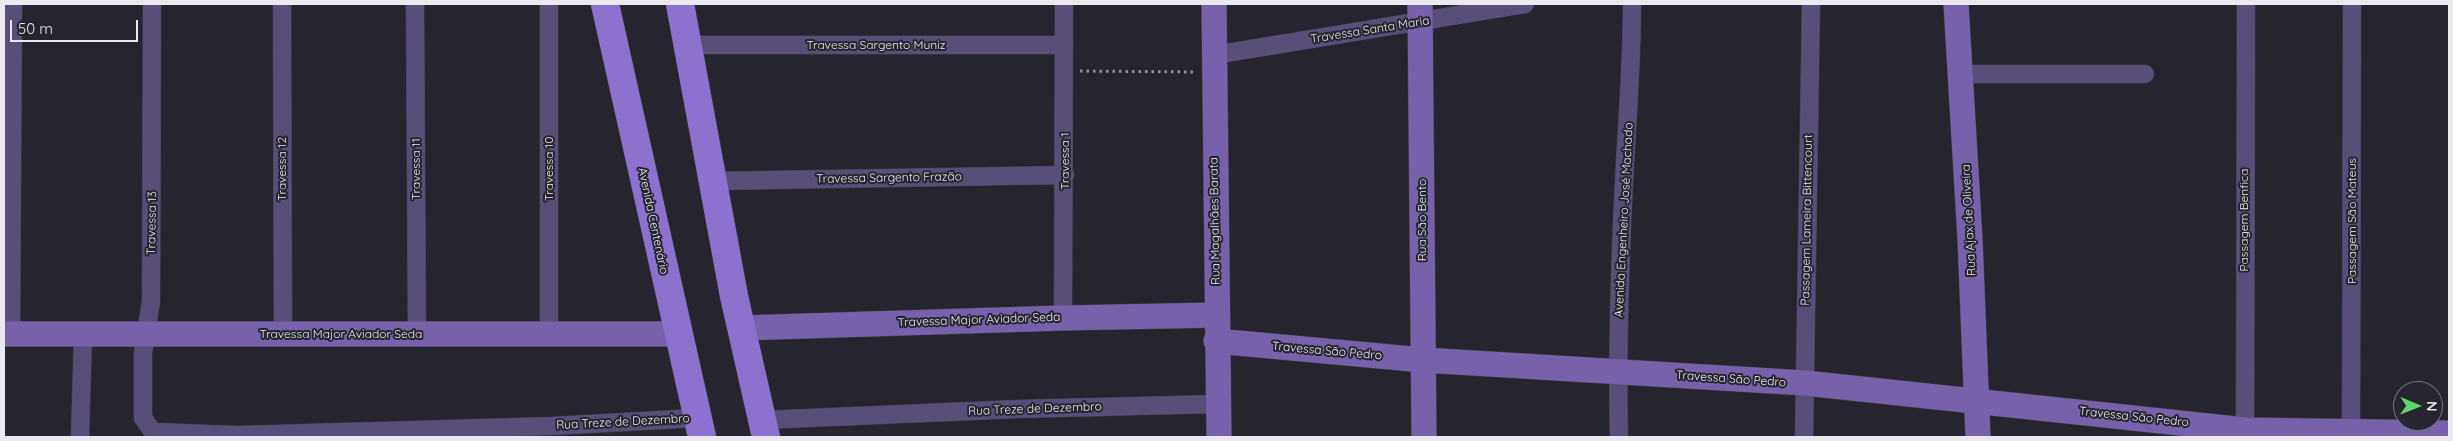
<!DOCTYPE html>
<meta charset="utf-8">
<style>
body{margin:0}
#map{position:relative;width:2453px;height:441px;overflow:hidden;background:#26242e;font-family:Quicksand,sans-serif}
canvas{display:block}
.frame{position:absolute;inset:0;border:5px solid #eae9f0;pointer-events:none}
.north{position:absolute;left:2393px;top:381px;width:50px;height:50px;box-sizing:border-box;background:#26242e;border:1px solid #74737c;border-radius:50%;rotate:91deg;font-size:14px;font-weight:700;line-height:20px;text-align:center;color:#eae9f0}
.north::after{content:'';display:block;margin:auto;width:18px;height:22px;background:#5fd56b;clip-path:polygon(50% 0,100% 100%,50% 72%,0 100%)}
.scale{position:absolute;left:10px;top:20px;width:128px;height:22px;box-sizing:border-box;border:2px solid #eae9f0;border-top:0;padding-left:6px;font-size:15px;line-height:18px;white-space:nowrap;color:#eae9f0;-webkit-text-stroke:4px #26242e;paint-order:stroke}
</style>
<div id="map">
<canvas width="2453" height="441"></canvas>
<div class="frame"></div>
<div class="north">N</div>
<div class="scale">50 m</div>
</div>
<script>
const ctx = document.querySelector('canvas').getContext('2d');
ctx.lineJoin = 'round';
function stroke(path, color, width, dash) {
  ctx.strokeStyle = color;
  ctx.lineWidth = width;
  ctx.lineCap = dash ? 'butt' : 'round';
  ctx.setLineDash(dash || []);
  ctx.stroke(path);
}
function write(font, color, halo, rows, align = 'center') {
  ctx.font = font + ' Quicksand,sans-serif';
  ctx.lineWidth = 4;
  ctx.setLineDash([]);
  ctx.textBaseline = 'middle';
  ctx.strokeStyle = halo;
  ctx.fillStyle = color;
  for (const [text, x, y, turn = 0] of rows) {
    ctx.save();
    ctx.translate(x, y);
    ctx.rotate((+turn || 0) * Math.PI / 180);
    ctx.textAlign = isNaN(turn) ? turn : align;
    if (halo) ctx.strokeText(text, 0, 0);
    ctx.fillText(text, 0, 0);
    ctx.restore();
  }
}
const path = new Path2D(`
 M1080,71l116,1`);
const street = new Path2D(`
 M152,4l-1,297 -8,52v65l10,14 85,3 314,-9 145,-8
 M282,4l1,330
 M415,4l2,330
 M687,45h377
 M1214,55l311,-51
 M1961,74h184
 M713,181l352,-6
 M1063,318l1,-314
 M11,334l2,-330
 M549,334v-330
 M762,420l256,-11 200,-5
 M80,437l3,-103
 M1619,437c-2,-91 1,-183 6,-274 3,-53 7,-106 7,-159
 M1804,437l7,-433
 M2245,437l1,-433
 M2351,437l1,-433`);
const secondary = new Path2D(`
 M1214,4l5,433
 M1420,4l4,433
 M1956,4l14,235 8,198
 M741,328l322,-10 153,-3
 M4,334h673
 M1216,341l207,19 382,23 440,47 204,3`);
const primary = new Path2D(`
 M605,4l97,433
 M680,4l54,292 32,141`);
const streetNames = [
 ["Travessa Santa Maria",1370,30,-9],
 ["Travessa Sargento Muniz",876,45],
 ["Travessa 1",1065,161,-90],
 ["Travessa 12",282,169,-90],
 ["Travessa 11",416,169,-90],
 ["Travessa 10",549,169,-90],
 ["Travessa Sargento Frazão",889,178,-1],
 ["Rua São Bento",1422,220,-90],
 ["Avenida Engenheiro José Machado",1624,220,-87],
 ["Passagem Lameira Bittencourt",1807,220,-89],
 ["Rua Ajax de Oliveira",1969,220,-93],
 ["Passagem Benfica",2244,220,-90],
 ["Avenida Centenário",653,221,78],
 ["Rua Magalhães Barata",1215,221,-91],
 ["Passagem São Mateus",2352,221,-90],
 ["Travessa 13",152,223,-89],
 ["Travessa Major Aviador Seda",979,320,-2],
 ["Travessa Major Aviador Seda",341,334],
 ["Travessa São Pedro",1327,351,5],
 ["Travessa São Pedro",1731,379,4],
 ["Rua Treze de Dezembro",1035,409,-2],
 ["Travessa São Pedro",2134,417,6],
 ["Rua Treze de Dezembro",623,422,-3]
];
stroke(street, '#414049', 19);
stroke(secondary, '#414049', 26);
stroke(primary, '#414049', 29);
stroke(path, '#918f97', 3, [2.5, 4]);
stroke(street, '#594d7a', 18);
stroke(secondary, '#7661aa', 25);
stroke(primary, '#8d71cf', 28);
write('12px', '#eae9f0', '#26242e', streetNames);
</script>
